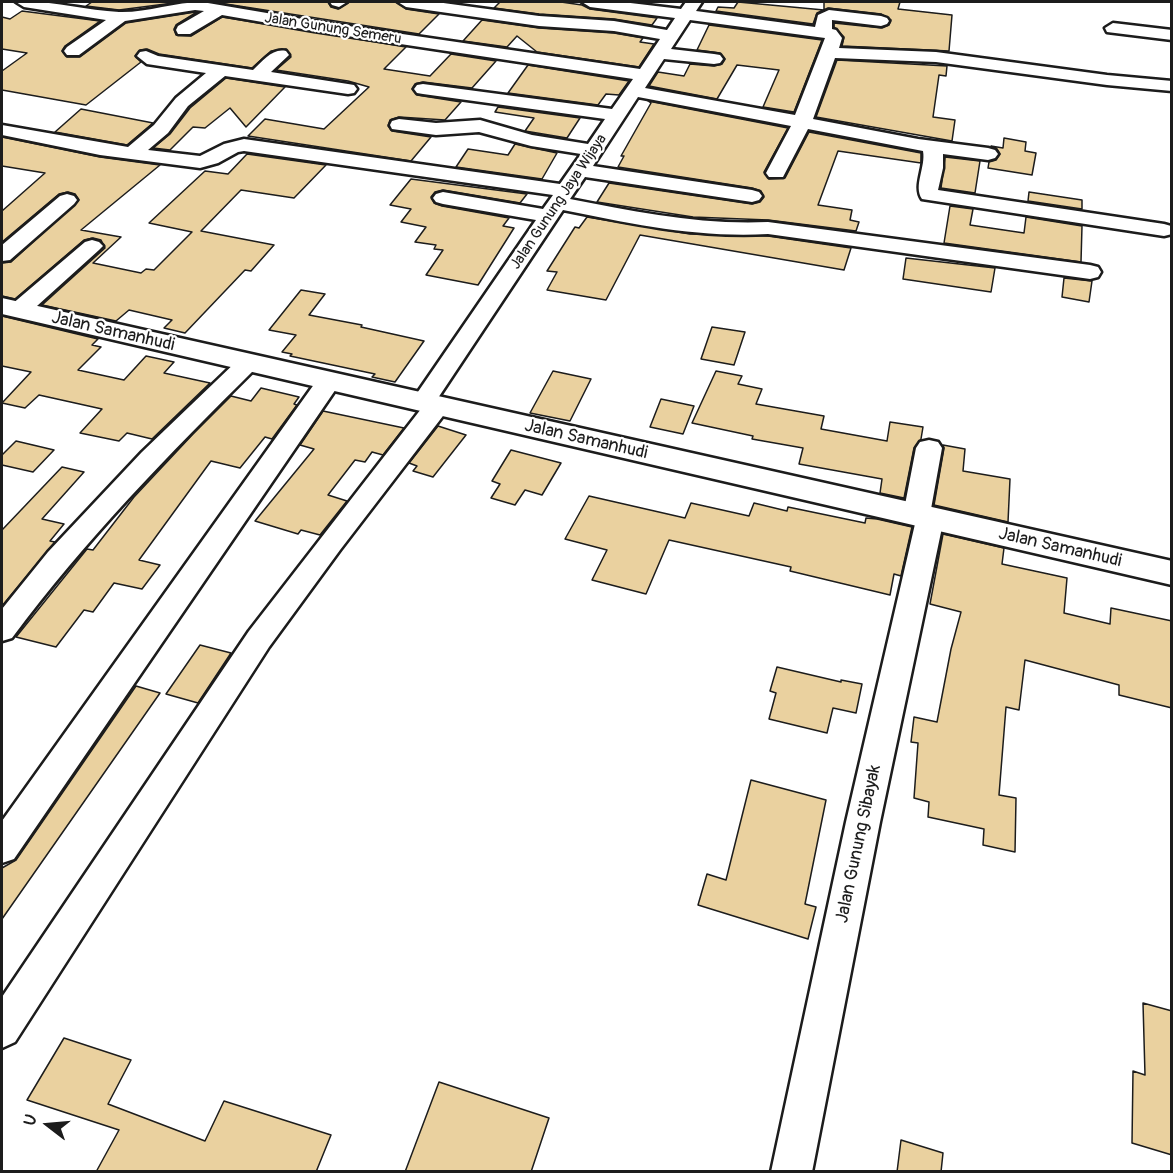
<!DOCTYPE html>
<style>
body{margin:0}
#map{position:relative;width:1173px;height:1173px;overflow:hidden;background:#fff;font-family:Pangolin,sans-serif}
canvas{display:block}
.frame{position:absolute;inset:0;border:3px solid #1c1c1c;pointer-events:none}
.north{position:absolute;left:18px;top:1095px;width:60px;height:60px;-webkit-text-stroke:4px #fff;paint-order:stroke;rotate:286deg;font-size:16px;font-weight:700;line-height:24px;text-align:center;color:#1c1c1c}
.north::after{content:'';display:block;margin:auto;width:21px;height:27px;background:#1c1c1c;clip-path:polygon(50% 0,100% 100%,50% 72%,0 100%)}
</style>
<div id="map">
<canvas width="1173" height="1173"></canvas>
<div class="frame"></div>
<div class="north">U</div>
</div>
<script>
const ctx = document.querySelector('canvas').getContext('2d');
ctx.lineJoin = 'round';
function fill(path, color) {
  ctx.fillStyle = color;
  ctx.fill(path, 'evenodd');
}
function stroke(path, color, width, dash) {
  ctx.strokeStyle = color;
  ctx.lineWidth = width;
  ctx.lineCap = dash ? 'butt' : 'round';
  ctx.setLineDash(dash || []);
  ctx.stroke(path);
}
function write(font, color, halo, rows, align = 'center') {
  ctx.font = font + ' Pangolin,sans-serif';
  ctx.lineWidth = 4.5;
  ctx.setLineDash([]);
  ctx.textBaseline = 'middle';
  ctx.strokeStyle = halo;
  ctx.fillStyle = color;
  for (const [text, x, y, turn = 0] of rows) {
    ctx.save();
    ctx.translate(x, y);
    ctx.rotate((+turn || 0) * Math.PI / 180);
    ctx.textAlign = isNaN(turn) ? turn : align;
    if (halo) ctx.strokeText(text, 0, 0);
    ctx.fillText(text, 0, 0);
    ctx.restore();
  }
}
const building = new Path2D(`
 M92,2h89l-62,8 -33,-4z
 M213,2h115l3,5 7,2 11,-7h47l10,7 33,5 -20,20z
 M500,2h61l21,3 8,4 67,9 -5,7 -38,-6 -75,-5 -45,-6z
 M738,2l86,8v-8h76l-2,7 54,6 -3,36 -107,-5 2,-9 -10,-10v-4l48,5 7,-3 2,-5 -10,-6 -53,-6 -11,5 -4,11 -97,-13 2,-4 16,1z
 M22,11l78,10 -35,25 -3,5 5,6h13l46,-34 69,-11h2l-21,13 -2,4 2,6 15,1 31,-19 184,30 -22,22 46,7 21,-22 45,7 -24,27 -49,-6 -8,2 -3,5 5,6 44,7 -16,18 -46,-3 -9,3 -2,6 4,5 39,6 -20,24 -163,-25 17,-17 59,10 45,-42 -21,-6 -72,-11 15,-13 -5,-8 -15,2 -19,17 -93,-14 -12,-5 -7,1 -5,6 6,6 -55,43 -84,-15v-19l25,-18 -25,-4v-32l8,2z
 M482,20l57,8 75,5 29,5 -3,4 14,2 -15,23 -102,-15 -20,-16 -10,11 -44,-6z
 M709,25l113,15 -28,72 -31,-5 16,-37 -42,-5 -20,34 -68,-13 9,-14 26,4 6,-12 24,2 8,-2 3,-5 -5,-6 -23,-3z
 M837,60l110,6 -1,10 -7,-1 -6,42 22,3 -3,21 -136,-24z
 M528,65l101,16 -10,14 -13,-1 -8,11 -90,-12z
 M226,78l59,9 -39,40 -16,-19 -25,20 -12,-1 -23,23 -17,-2 17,-14 20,-26z
 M648,101l140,27 -24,44 5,7 16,-1 24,-46 112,21v10l-83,-12 -20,54 34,5 -2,10 9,2 -3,9 -88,-11 -75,-3 -96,-15 12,-19 143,21 8,-2 4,-5 -3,-6 -9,-3 -134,-21 6,-11h-3l30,-53z
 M498,107l82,11 -13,20 -42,-7 9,-13 -39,-6z
 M81,109l67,13 5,1 -26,22 -72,-13z
 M2,137l98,20 60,8 -79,65 40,7 -28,26 48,10 5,-4 8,1 38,-38 -43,-9 56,-52 23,3 19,-20 79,11 -32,33 -53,-8 -40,41 73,14 -23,26 -6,-1 -60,63 -21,-5 8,-8 -43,-10 -13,11 -74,-16 63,-57 -4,-8 -8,-2 -9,2 -69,59 -13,-3v-33l9,-1 68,-62 -4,-6 -7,-2 -9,2 -57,48v-31l43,-38 -43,-7z
 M1004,138l22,4 -1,9 11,2 -4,22 -44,-7 1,-6 7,-2 4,-6 -3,-5 -6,-3 12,2z
 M515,144l42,9 -15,26 -86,-12 12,-18 40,6z
 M945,157l35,4 -5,32 -34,-5z
 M411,179l116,15 -7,9 -77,-13 -8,2 -4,5 3,6 8,3 67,12 -6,8 11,2 -36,57 -52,-10 17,-25 -9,-1 2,-4 -21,-3 11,-15 -25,-5 10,-13 -21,-4z
 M1029,192l53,8v9l-54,-8z
 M950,206l23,3 -3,16 54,8 2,-16 56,9 -1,36 -137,-19z
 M587,217l103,17 78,2 83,12 -7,22 -204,-35 -34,65 -59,-10 10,-18 -10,-1 28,-44 4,1z
 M906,258l89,10 -4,24 -88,-13z
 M1064,278l28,3 -3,21 -27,-5z
 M301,290l24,4 -16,21 53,10 -1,2 63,14 -29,41 -23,-5 3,-3 -85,-18 2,-2 -10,-2 14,-17 -27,-5z
 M2,316l96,23 -6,6 9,2 -23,23 46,10 22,-24 28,6 -10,11 46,10 -58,56 -25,-6 -8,8 -39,-8 22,-24 -63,-14 -14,13 -23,-5 29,-31 -29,-6z
 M712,327l33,5 -11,33 -33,-6z
 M553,371l38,8 -21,42 -40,-8z
 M716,371l26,5 -4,8 24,5 -6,15 68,12 -3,13 66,12 3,-19 33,5 -2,12 -7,9 -10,50 -24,-5 2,-14 -83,-15 4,-16 -51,-9 1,-3 -61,-13z
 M261,388l38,9 -5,7 3,1 -25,34 -7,-2 -25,31 -29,-7 -72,99 21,5 -18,24 -28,-6 -21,29 -9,-2 -28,37 -40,-10 71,-88 6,1 41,-53 59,-63 38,-38 20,5z
 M661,399l33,7 -11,28 -33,-7z
 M323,411l81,17 -21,27 -11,-3 -7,10 -10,-2 -27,35 19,6 -27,34 -19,-5 -3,4 -43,-13 59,-72 -14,-4z
 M438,426l28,9 -33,42 -20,-6 4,-5 -8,-3z
 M16,441l38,9 -21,22 -31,-7v-10z
 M943,445l22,4 -2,22 47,8 -2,43 -74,-17 10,-57z
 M511,450l50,13 -19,32 -17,-5 -10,15 -24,-7 9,-14 -8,-3z
 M62,467l22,5 -42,47 22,5 -14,17 5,1 -53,64v-76z
 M589,496l96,22 6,-15 58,13 5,-13 33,8 1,-4 77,16 1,-5 11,1 35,8 -11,49 -7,-2 -4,21 -100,-24 1,-4 -122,-27 -23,54 -54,-14 15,-30 -42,-11z
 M943,534l61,14 -2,16 65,14 -3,35 46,11 1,-16 61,13v87l-53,-13v-10l-94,-25 -6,50 -13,-3 -7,88 17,3 -1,54 -32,-7 1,-16 -56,-12 1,-15 -15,-4 4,-55 -7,-1 3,-25 23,5 14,-73 10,-37 -31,-8z
 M200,645l31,8 -33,50 -32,-9z
 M777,667l64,15v-2l21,4 -6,29 -23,-5 -6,25 -58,-14 7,-26 -6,-2z
 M136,686l24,7 -158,226v-51l14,-8z
 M751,780l75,20 -21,104 11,3 -8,32 -110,-34 9,-31 19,6z
 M1143,1003l29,8v144l-40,-12 1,-72 12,4z
 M64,1038l67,22 -23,44 97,37 19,-40 107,34 -15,37h-220l23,-42 -92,-30z
 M439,1082l110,36 -18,54h-126z
 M901,1140l42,13 -2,19h-44z`);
const minor = new Path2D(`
 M16,2c35,-2 68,8 103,10 26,1 56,-10 83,-10l112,19 326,48 20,-30 -46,-8 -75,-5 -133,-19 -8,-5h38l103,14 75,5 53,9 8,-12 -85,-11 -8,-5h40l59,7 5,-7h16l-6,9 119,16 3,-12 11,-5 52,6 6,2 2,3 -2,3 -6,2 -49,-6v9l4,1 6,8 -3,10 97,4 171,23 65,6v10l-65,-6 -171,-23 -101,-4 -22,61 105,20 70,9 7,2 3,4 -3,4 -7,2 -45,-6v14l-5,22 226,34 7,2 1,8 -8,2 -242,-37c-9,-13 4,-32 1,-48l-115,-22 -25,48h-14l-3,-4 25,-47 -153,-29 -45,69 159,24 7,2 3,4 -3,4 -7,2 -167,-25 -15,22c66,13 130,26 198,23l322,43 8,2 3,5 -3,5 -8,2 -322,-45c-70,4 -136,-10 -205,-24l-125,188 8,2 3,6 -3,6 -106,138 -71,97 -254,395 -13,6v-51l247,-366 172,-222 -7,-1 -3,-6 125,-182 -93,-16 -7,-2 -3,-4 3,-4 7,-2 100,17 10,-14 -309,-44 -6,1 -20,11 -18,5 -100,-13 -98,-20v-10l126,22 26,-22 22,-27 30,-25 -59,-9 -10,-8 3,-4 6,-1 12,5 95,14c10,-9 19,-22 33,-19l3,4 -18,17 77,12 6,1 3,4 -3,4 -6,1 -123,-18 -37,30 -20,27 -20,17 52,6 24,-12 20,-5 316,45 21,-30 -50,-8 -52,-14 -43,3 -44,-6 -2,-4 2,-4 7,-2 37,4 44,-3 52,15 56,9 17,-25 -182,-25 -6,-1 -3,-4 3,-4 6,-1 189,25 21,-30 -319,-48 -92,-16 -32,19h-12l-2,-4 2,-4 26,-15 -9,-1 -70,11 -46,34h-12l-3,-4 3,-4 39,-27 -82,-13zM690,20l135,18 -30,77 -150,-27 19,-29 50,5 6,-1 3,-4 -3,-4 -6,-1 -43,-5z
 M330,2h17l-8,5 -7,-2z
 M1113,23l59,7v10l-65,-8 -2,-4z
 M67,194l7,2 3,4 -3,4 -64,56 -8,1v-16l58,-49z
 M92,240l7,2 4,4 -4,4 -72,65 -8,2 -8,-2 -3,-5 3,-5 74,-63z
 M248,356l8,2 4,5 -4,5c-87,86 -171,172 -244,270l-10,3v-32l46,-57 94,-100 98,-94z
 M329,373l9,3 3,5 -3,5 -324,473 -12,4v-42l318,-445z
 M929,440l9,2 4,6 -11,61 9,2 4,7 -64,304 -68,350h-41l75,-350 69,-298 -9,-2 -3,-7 13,-67 4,-6z`);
const tertiary = new Path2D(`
 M2,298l1170,263v24l-1170,-271z`);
const farStreetnames = [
 ["Jalan Gunung Semeru",333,29,9],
 ["Jalan Gunung Jaya Wijaya",559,202,-56]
];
const streetNames = [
 ["Jalan Samanhudi",113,332,13],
 ["Jalan Samanhudi",586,440,13],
 ["Jalan Samanhudi",1060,548,13],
 ["Jalan Gunung Sibayak",859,844,-78]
];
fill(building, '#ead19f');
stroke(building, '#1c1c1c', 1.5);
stroke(minor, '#1c1c1c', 5);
stroke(tertiary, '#1c1c1c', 5);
fill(minor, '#fff');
fill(tertiary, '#fff');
write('15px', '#1c1c1c', '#fff', farStreetnames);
write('18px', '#1c1c1c', '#fff', streetNames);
</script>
